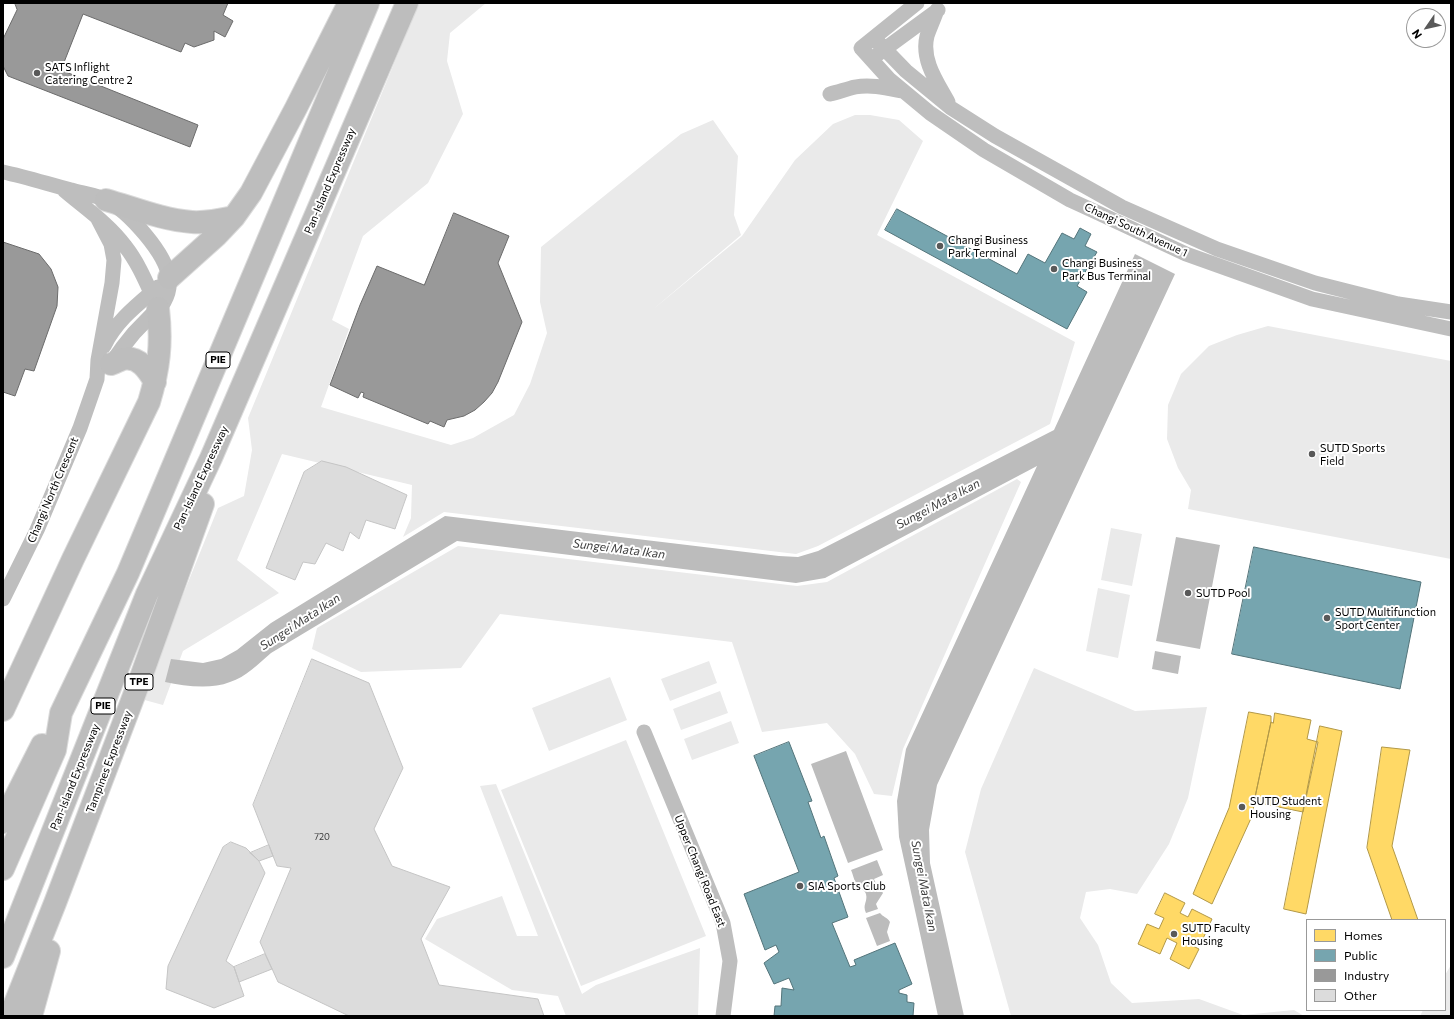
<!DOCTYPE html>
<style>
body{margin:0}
#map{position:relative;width:1454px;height:1019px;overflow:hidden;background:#fff;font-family:Commissioner,sans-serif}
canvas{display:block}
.frame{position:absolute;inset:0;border:4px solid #000;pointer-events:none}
.legend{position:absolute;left:1306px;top:919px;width:140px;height:92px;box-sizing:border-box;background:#fff;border:1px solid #999;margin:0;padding:5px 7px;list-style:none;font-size:12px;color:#000}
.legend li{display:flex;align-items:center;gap:8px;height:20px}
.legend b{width:20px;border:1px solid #999}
.north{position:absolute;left:1406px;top:8px;width:40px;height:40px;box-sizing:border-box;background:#fff;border:1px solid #999;border-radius:50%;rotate:236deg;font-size:11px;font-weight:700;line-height:16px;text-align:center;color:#000}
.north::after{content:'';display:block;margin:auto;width:14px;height:18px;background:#595959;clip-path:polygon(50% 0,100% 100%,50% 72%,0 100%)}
</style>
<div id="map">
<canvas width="1454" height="1019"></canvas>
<div class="frame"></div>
<ul class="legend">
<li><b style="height:11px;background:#ffd966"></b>Homes</li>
<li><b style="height:11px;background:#76a5af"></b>Public</li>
<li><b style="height:11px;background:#999"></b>Industry</li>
<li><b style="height:11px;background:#dcdcdc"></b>Other</li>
</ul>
<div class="north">N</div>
</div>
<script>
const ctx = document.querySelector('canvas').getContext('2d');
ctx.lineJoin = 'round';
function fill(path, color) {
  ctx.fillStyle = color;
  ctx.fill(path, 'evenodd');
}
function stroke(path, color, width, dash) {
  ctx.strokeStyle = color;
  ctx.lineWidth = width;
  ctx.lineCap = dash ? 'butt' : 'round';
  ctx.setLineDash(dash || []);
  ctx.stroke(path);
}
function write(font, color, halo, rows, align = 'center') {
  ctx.font = font + ' Commissioner,sans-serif';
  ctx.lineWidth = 4;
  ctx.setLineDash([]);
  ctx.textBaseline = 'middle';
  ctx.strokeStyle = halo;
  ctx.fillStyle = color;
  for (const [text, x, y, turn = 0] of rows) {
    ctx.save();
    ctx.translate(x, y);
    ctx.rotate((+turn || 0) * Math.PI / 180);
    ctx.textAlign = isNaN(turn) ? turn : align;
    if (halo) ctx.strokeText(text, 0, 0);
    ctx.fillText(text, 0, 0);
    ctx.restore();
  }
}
const green = new Path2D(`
 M419,3h67l-36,30 -3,28 16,53 -35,69 -65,53 -31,84 17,9 -28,78 130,38 22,-7 41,-23 16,-31 17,-51 -7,-31 1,-55 140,-113 32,-14 25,36 -4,59 7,20 -90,76 91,-75 53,-76 38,-36 22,-9h15l29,5 24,21 -46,94 198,107 -25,82 -232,122 -22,8 -352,-42 -41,25 8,-19 1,-33 -130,-31 -45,106 42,33 -96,58 -20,54 -22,-6 77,-191 26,-12 8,-46 -4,-32z
 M1268,326l183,35v198l-263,-50 3,-19 -13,-22 -11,-29 1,-34 13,-31 28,-28 28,-11z
 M1017,479l4,3 -118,267 -11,47 -18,-2 -19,-40 -28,-31 -65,9 -30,-90 -232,-28 -39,54 -100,4 -49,-23 5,-21 141,-82 339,40 30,-4z
 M1111,528l31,6 -10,52 -31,-6z
 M1098,588l32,7 -12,63 -32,-7z
 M709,661l8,22 -47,18 -9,-22z
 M1034,668l101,43 72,-4 -19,91 -19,46 -32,50 -27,-5 -24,3 -6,26 18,27 13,38 21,20 67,-4 44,16 51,-5 10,6h-293l-46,-164 16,-63z
 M610,677l17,43 -78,31 -17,-43z
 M720,691l8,22 -47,17 -8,-21z
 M731,721l8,22 -47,17 -8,-21z
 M626,740l80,196 -125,50 -80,-196z
 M496,784l86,210 14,-9 104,-37 -2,68h-132l-8,-20 -46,-6 -87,-51 12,-20 65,-23 15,40h21l-58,-150z
 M1451,965v51h-31l3,-6h22v-35z`);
const water = new Path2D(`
 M1135,254l40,20 -238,511 -8,45 1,33 34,153h-26l-39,-179 -2,-36 9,-52 131,-283 -212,112 -29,5 -339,-42 -186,112c-13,11 -25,24 -41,29 -20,8 -45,4 -65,0l6,-23 32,4 18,-4 16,-9 34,-27 174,-107 334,40 19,1 20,-6 236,-121z
 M1176,537l44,8 -20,104 -44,-8z
 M1155,651l26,5 -3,18 -26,-5z
 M846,751l37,99 -35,13 -37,-99z
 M877,860l6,15 -9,4c2,6 6,9 9,14l-7,11 2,5 -12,4c-4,-9 2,-11 0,-19 -2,-5 -6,-5 -9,-9 -3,-4 -4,-11 -6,-15z
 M880,913c3,4 7,4 10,9l-3,10 3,9 -13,5 -11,-28z`);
const homes = new Path2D(`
 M1249,712l22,4v6l-17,80 -1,12 -41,90 -19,-10 36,-86z
 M1275,713l36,7 -4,19 11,3 -15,70 -49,-10 17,-80 2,1z
 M1320,726l22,5 -36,183 -22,-5z
 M1382,747l28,3 -18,96 26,74h-26l-25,-72z
 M1165,893l20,10 -5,10 8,4 4,-8 20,10 -11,24 -7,-4 -3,6 8,4 -10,20 -19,-10 7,-16 -10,-5 -7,16 -22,-10 9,-20 12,5 5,-11 -9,-4z`);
const public = new Path2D(`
 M897,209l120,65 11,-20 17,9 17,-30 12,6 6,-11 11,6 -6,12 12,6 -20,34 10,6 -20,37 -182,-99z
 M1254,547l167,35 -21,107 -168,-35z
 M789,742l23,59 -4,1 13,36 3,-2 14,40 -4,2 14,39 -16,6 18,44 6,-2 -2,-5 41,-17 17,41 -13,6v3l8,2v7l7,1 -1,13h-139l1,-10h6l1,-18 12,2 -5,-12 -15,6 -10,-21 15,-11 -3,-7 -11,5 -21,-56 55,-22 -45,-116z`);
const industry = new Path2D(`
 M15,3h213l-5,12 10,6 -8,16 -11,-6v9l-20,7 -9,-4 -4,9 -98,-38 -22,56 137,55 -8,22 -182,-71 -5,-10v-27l14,-29z
 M454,213l55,23 -11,27 24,59 -24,60 -6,11 -8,9 -9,8 -11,6 -17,4 -3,7 -14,-6 -2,3 -65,-27 1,-4 -3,-1 -3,6 -28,-13 30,-80 17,-39 47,19z
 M3,242l36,12 12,15 7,18 -1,19 -23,65 -9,-2 -10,27 -12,-4z`);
const building = new Path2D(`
 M322,461l24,6 61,28 -12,34 -29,-9 -7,19 -9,-7 -7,19 -17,-8 -11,21 -12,-2 -8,18 -29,-12 38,-96z
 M312,659l57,24 34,85 -29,61 18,37 58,21 -29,52 18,46 99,14 6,17h-195l-71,-34 -18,-40 31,-74 -14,-2 -24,-61z
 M231,842l15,6 13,13 6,12 -39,88 8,6 10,29 -30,12 -48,-19 2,-23 55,-119z
 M269,845l4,11 -14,5 -9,-8z
 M265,954l7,15 -33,13 -5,-15z`);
const street = new Path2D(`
 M917,3l-56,45 28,31 41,34 54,37 86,50 24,11 92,43 126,45 139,30
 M937,10c-3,9 -7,17 -10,26 -6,24 10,46 21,66
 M874,38l32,33 45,37 44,28 127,71 95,42 98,34 83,21 53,8
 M878,54l60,-44
 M830,94c8,-2 17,-5 25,-7 16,-3 32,1 47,4
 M3,172c23,5 45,12 68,18 10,3 26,5 35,10 22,11 61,54 63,79 1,8 -1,16 -5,23l-30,31 -12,15 -12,17
 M64,190c21,18 45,34 61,56 15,19 23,41 33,62
 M104,346c12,-25 33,-41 54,-59
 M3,599l34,-69 43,-102 17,-49 1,-19 14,-77 2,-23 -3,-16 -13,-25
 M644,732l79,191 7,38 -7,55`);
const highway = new Path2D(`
 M106,200c28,8 57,20 86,22 14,1 28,-2 42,-5
 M169,278l48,-43 17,-18 17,-24 45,-85 53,-105
 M111,364c4,-1 8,-4 12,-5 16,-3 25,11 32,23
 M3,710l70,-151 76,-157c10,-33 13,-59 9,-94
 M3,822l39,-77
 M3,869l52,-119 6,-37 67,-140 240,-570
 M3,957l144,-363 64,-136 196,-455
 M10,1016l45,-113 86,-226 62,-173
 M31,1016l18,-65`);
const markers = [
 [37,73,4,"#595959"],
 [940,246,4,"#595959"],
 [1054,269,4,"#595959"],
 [1312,454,4,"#595959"],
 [1188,593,4,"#595959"],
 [1327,618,4,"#595959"],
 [1242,807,4,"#595959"],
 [800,886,4,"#595959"],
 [1174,934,4,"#595959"]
];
const numberNames = [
 ["720",322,837]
];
const shields = [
 [218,360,24],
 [139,682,28],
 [103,706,24]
];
const shieldNames = [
 ["PIE",218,360],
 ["TPE",139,682],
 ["PIE",103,706]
];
const poiNames = [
 ["SATS Inflight",45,67],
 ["Catering Centre 2",45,80],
 ["Changi Business",948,240],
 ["Park Terminal",948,253],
 ["Changi Business",1062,263],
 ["Park Bus Terminal",1062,276],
 ["SUTD Sports",1320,448],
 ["Field",1320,461],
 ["SUTD Pool",1196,593],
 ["SUTD Multifunction",1335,612],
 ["Sport Center",1335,625],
 ["SUTD Student",1250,801],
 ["Housing",1250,814],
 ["SIA Sports Club",808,886],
 ["SUTD Faculty",1182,928],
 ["Housing",1182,941]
];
const streetNames = [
 ["Pan-Island Expressway",330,181,-67],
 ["Changi South Avenue 1",1136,230,25],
 ["Pan-Island Expressway",201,478,-65],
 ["Changi North Crescent",53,490,-67],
 ["Tampines Expressway",109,762,-69],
 ["Pan-Island Expressway",75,777,-68],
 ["Upper Changi Road East",700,871,68]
];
const waterNames = [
 ["Sungei Mata Ikan",938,504,-28],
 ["Sungei Mata Ikan",619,549,7],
 ["Sungei Mata Ikan",300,622,-33],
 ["Sungei Mata Ikan",924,886,79]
];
fill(green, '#eaeaea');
fill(water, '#bcbcbc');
fill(homes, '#ffd966');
stroke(homes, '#b29847', 1);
fill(public, '#76a5af');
stroke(public, '#53747a', 1);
fill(industry, '#999');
stroke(industry, '#6b6b6b', 1);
fill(building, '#dcdcdc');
stroke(building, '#c5c5c5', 1);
stroke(highway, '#dbdbdb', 24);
stroke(street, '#bebebe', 15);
stroke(highway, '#bdbdbd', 22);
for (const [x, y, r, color] of markers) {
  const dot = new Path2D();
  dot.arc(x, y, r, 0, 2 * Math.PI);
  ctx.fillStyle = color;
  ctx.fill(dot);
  stroke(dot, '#fff', 1.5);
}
write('9px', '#373737', null, numberNames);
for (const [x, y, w] of shields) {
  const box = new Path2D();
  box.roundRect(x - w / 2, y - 8, w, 16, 3);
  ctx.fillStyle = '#fff';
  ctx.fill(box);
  stroke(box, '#000', 1);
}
write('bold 10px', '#000', null, shieldNames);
write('11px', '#000', '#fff', poiNames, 'left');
write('11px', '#000', '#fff', streetNames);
write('italic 12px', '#404040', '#fff', waterNames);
</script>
